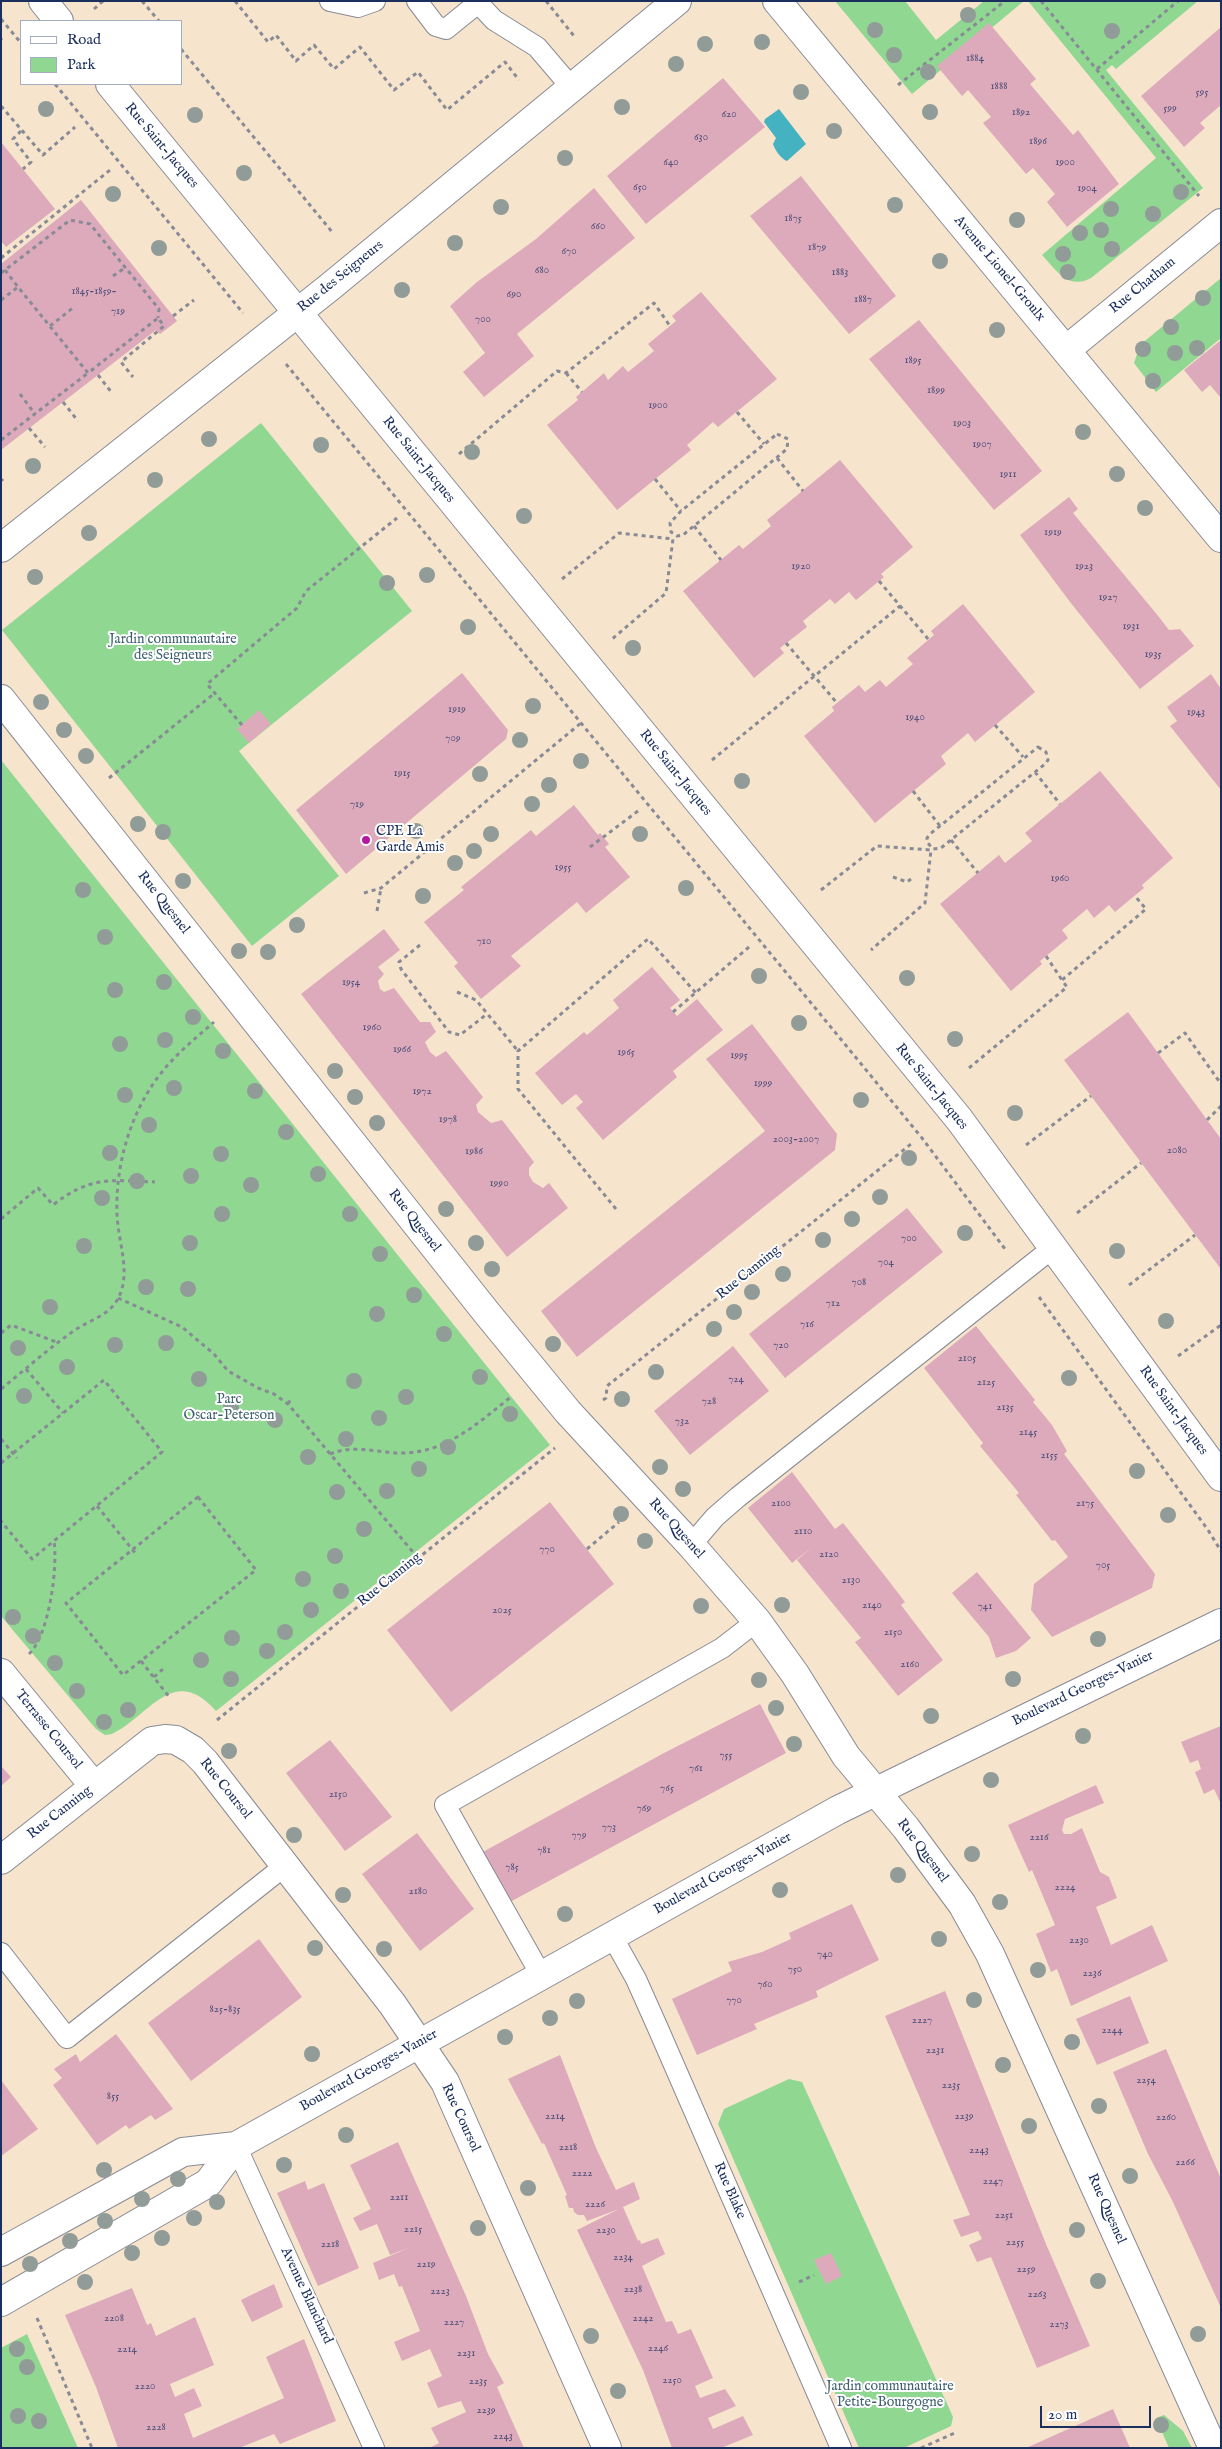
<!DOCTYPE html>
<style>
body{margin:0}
#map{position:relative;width:1222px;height:2449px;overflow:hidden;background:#f6e4cc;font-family:"IM FELL English",serif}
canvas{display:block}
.frame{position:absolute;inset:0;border:2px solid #1b2f5e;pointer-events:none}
.legend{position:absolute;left:20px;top:20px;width:162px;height:65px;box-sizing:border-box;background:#fff;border:1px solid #a4acbf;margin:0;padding:6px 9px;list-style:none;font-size:15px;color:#1b2f5e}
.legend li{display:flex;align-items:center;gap:10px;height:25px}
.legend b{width:25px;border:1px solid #a4acbf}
.scale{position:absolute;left:1040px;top:2406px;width:111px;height:22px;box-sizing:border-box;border:2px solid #1b2f5e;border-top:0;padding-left:6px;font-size:15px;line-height:18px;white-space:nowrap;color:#1b2f5e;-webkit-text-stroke:4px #fff;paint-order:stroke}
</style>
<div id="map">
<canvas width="1222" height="2449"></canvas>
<div class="frame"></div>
<ul class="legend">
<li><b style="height:6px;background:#fff"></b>Road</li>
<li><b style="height:14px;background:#90d792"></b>Park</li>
</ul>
<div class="scale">20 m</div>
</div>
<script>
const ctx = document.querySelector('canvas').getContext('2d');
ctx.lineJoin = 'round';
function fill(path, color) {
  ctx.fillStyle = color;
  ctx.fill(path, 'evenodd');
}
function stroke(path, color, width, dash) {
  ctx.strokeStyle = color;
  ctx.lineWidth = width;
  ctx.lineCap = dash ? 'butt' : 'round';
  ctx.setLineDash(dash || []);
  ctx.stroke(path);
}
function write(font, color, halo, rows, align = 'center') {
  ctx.font = font + ' "IM FELL English",serif';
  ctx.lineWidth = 4;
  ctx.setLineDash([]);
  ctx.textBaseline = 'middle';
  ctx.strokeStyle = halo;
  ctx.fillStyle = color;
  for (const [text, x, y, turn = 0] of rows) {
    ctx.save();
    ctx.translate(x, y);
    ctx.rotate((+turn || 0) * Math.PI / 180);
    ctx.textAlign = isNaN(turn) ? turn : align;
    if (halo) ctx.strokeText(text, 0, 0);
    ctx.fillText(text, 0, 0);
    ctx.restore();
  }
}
const green = new Path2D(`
 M835,1h70l31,39 48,-39h40l-112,93z
 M1028,1h170l-82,68 -4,-4 -6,5 97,118 -112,90c-23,12 -34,-7 -49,-23l114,-97z
 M1221,278v60l-65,54 -22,-29 6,-18z
 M261,423l151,188 -173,140 100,125 -87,70 -250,-316z
 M1,760l549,685 -334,266c-42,-48 -66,4 -104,23l-7,1 -9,-6 -95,-113z
 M789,2079l13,3 151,335 -2,9 -47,22h-45l-141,-324 6,-15z
 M27,2334l51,114h-77v-100z
 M1164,2415l19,16 9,17h-23l-13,-30z`);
const water = new Path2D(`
 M779,109l27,35 -19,17c-6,-2 -12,-11 -14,-17l3,-6 -12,-16 1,-3z`);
const building = new Path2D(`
 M989,23l47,56 -6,5 43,51 5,-5 41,54 -52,43 -20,-25 8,-8 -22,-26 -7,6 -43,-51 8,-6 -23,-27 -6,6 -25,-30z
 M1221,27v78l-21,18 5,5 -21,19 -43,-51z
 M723,78l42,49 -119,97 -39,-48z
 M1,142l54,67 -49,38 -5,-6z
 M801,176l95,120 -47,38 -99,-118z
 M594,188l41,50 -118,96 17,22 -50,41 -21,-25 22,-19 -35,-47 27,-24 59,-43z
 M81,200l96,121 -17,13 -4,-4 -155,120v-186z
 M701,292l76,87 -59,48 -5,-5 -26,23 4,5 -74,60 -70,-85 31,-25 -2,-3 28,-24 4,7 15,-14 5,6 26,-21 -6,-7 28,-23 -4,-5z
 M919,320l123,151 -48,39 -125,-151z
 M1221,340v58l-11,-13 -8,7 -18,-22z
 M840,460l73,87 -32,27 3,3 -28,23 -7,-8 -14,12 -5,-5 -27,22 4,6 -27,21 4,5 -30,25 -71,-87 56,-46 4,4 28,-23 -4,-6z
 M1069,497l9,12 -5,4 86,104 10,13 11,-1 14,17 -54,43 -70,-87 -50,-67z
 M963,604l72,88 -60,50 -7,-9 -27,23 5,8 -71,59 -71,-87 30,-25 -2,-4 27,-22 6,7 15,-12 6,7 27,-23 -6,-6 27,-23 -3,-4z
 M462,673l46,57 -2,9 -160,135 -50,-64z
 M1211,674l10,15v101l-51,-64 7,-5 -10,-14z
 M259,710l12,14 -22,19 -12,-14z
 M1100,771l73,87 -31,27 2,3 -29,24 -6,-7 -15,13 -7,-9 -25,21 6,8 -28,23 2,3 -31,27 -71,-87 59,-49 6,8 27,-22 -7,-8z
 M574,805l24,30 2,-2 9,11 -4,3 25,30 -44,36 -9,-11 -66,54 10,10 -40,33 -27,-33 4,-3 -34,-41 40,-32 -3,-3 70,-57 5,6z
 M384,929l16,21 -22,17 6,7 -6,7 2,8 4,3 10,-4 26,34h10l6,10 -11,10 5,10 6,5 10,-6 37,46 -7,8 2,7 13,11 11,-3 32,42 -5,6v7l4,7 10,6 6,-5 19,25 -61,49 -206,-263z
 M652,967l28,33 -10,8 7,8 20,-17 26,31 -50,41 4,6 -74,63 -27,-32 7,-6 -7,-8 -14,11 -27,-32 49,-41 3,3 32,-27 -6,-8z
 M1128,1012l93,127v130l-157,-209z
 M752,1024l85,110 -2,16 -258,207 -36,-46 224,-180 -59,-72z
 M907,1208l36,44 -158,126 -36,-44z
 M976,1326l59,74 -2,2 19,23 15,26 -3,3 91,120 -3,14 -100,49 -21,-27 3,-26 34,-27 -13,-17 -3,1 -36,-46 3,-2 -39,-47 3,-3 -59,-75z
 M733,1346l36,45 -79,64 -36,-44z
 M792,1472l43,57 8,-6 42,53 20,26 -4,3 42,55 -45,36 -43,-54 6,-4 -64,-78 15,-13 -20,16 -44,-55z
 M550,1502l64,82 -163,128 -64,-82z
 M977,1572l54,66 -15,13 -20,7 -7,-21 -37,-44z
 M760,1704l26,49 -276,149 -29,-49 183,-100z
 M1221,1726v78l-7,-15 -10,5 -9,-22 6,-3 -3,-9 -8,3 -9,-21z
 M330,1740l62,77 -47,34 -59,-78z
 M1,1766l10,11 -10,9z
 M1096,1785l8,18 -39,16 -3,11 2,4h7l11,-6 18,44 9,5 8,21 -21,9 15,38 41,-20 16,36 -97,45 -14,-37 -6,3 -15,-38 19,-9 -23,-55 -3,2 -21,-47z
 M417,1833l57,76 -54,42 -58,-77z
 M852,1904l27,56 -63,31 2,6 -64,27 3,5 -60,26 -25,-56 60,-28 -4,-9 34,-10 29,-13 -2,-6z
 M259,1939l43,58 -111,84 -43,-58z
 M945,1991l101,253 44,102 -53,22 -46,-111 -14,5 -8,-17 13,-6 -4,-8 -17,6 -8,-17 17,-5 -85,-199z
 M1130,1996l19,47 -52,22 -21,-46z
 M116,2034l57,75 -18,11 -4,-5 -22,14 -3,-4 -29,20 -44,-60 9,-7 -8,-9 22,-15 4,8z
 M1166,2049l55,130v129l-49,-108 -24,-46 -35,-82z
 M560,2055l36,93 20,42 18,-8 6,17 -17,8 15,34 2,-1 1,4 17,-6 7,16 -23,12 24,56 6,-1 6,13 13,-5 22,49 -18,8 5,12 25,-9 11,17 -28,12 5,11 30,-13 10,19 -32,13h-49l-29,-78 -66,-140 42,-21 -32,12 -3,-6h-6l-4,-3 -1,-4h-4l-4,-12 2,-1 -23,-52 -2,1 -34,-65z
 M1,2080l37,49 -37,27z
 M398,2142l68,154 22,58 16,29 -7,4 27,61h-95l10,-5 -8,-15 35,-16 -5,-11 -23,7 -11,-25 15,-7 -12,-27 -28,12 -8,-19 26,-11 -18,-45 -3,1 -5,-13 -15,6 -6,-17 38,-16 -21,8 -13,-31 -17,7 -7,-13 18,-9 -21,-44z
 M305,2181l3,9 16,-7 35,85 -41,18 -41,-93z
 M831,2253l11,23 -16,8 -12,-24z
 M274,2284l9,23 -31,15 -11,-22z
 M132,2288l15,37 4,-2 5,13 39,-19 10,25 9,23 -44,19 5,13 19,-9 8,18 -18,8 9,24 91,-40 -18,-41 38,-18 32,82 -56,23 -6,-10 -35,14h-121l-22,-61 -31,-72z
 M1113,2409l17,39h-104z`);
const path = new Path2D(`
 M142,1l17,20
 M235,1l33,41 8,-7 20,26 18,-16 20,24 26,-22 34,43 24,-18 29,38 58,-48 14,18
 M546,1l28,35
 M1041,1l158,195
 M94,9l9,-8
 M1,19l20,24
 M1,39l1,-1
 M181,49l152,184
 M1097,69l81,-68
 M55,84l188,229
 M898,85l107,-84
 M1,106l42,49 32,-28
 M21,131l-8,8 18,23 -8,7
 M1,258l109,-88
 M5,270l13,17
 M1,273l69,-53 20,4 69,85 -1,9
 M113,276l13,-9
 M1,300l17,-13 70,86 70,-55 6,8 -43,36 12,15
 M173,316l21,-16
 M50,326l24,-19
 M286,364l636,774 83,111
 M566,373l16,19
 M98,375l14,18
 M20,394l15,20
 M63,402l15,19
 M737,412l27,32
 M29,428l16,19
 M777,434l11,5 -1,10 -104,86 -6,1 -6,-4 -1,-9 11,-12z
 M1,440l87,-67
 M459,454l98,-83 9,2 88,-70 16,23
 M777,458l26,33
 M1,479l2,2
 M655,479l26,32
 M694,526l27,34
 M562,579l57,-46 54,6 -7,54 -55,47
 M879,581l50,59
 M786,643l51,60
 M242,725l-35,-41 90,-76 9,-17 91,-73
 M995,725l28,32
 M1038,747l8,5 2,8 -3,4 -104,84 -8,1 -6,-7v-4l3,-4z
 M712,760l188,-154
 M1035,772l25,32
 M109,778l106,-85
 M913,791l27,35
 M951,840l27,33
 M590,847l48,-36
 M893,877l14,5 4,-3
 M821,890l56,-44 54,4 -6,53 -54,47
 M364,893l17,-5 200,-165
 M377,911l4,-23
 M420,945l-21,17 2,7 48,63 11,3 27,-21
 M1046,956l16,24
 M457,992l19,8 42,51
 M673,1012l76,-65
 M1158,1053l27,-20 36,51
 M969,1068l98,-81 -5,-7 84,-71 -11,-13
 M1207,1120l14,-14
 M1026,1145l65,-49
 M616,1209l-98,-120v-38l130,-112 48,54
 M1077,1213l64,-50
 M1,1219l37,-31 15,17c37,-29 58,-25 102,-23
 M1129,1285l66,-50
 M1039,1297l169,233 13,21
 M118,1298l64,29 32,27 14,17 30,17 16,6 14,10 130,154
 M1,1333l10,-8 48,18
 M1178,1356l43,-31
 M26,1369l37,44
 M1,1389c25,-20 48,-41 74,-59 13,-9 32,-14 41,-28 17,-27 2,-58 1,-88 -2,-49 14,-104 45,-142 15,-19 34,-34 52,-50
 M603,1400l3,-2 1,-12 304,-242
 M288,1404l4,-7
 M1,1439l16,19
 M330,1454c23,-10 48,-1 72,-1 45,0 77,-31 110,-57
 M1,1463l103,-83 58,72 -130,107 -31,-38
 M198,1497l58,73 -133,105 -57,-72z
 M97,1506l39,48
 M587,1549l32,-27
 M29,1654c20,-19 29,-86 25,-113
 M141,1661l29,37
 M154,1677l9,-8
 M217,1720l338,-272
 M799,2282l15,-7
 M37,2318l55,130
 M921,2448l36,-16`);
const service = new Path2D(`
 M330,1l28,6 17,-6
 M417,1l19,25 10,3 32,-26 16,17 43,27 35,41
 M691,1545l24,-28 23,-20 316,-250
 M612,1936l24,43 21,47 184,422
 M1,1953l66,85 219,-173
 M541,1975l-96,-170 277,-157 35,-27
 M236,2146l138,302`);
const minor = new Path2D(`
 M777,1l444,537
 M1066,350l155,-127
 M1,548l330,-262 346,-285
 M1,699l485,613 82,100 123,133 66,76 38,53 51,82 60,72 56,76 28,50 223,494
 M1,1673l93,113
 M1,1860l151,-119 13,-2 11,1 17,10 12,12 188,243 52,77 162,366`);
const tertiary = new Path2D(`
 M1,2252l182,-100 53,-6 602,-336 383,-187
 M1,2302l207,-119 28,-37`);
const secondary = new Path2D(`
 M43,1l16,20
 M110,84l849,1035 262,358`);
const trees = [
 [968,15],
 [875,30],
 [1112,31],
 [762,42],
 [705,44],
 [894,55],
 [676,64],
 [928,72],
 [801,92],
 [622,107],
 [46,109],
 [930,112],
 [195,115],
 [834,131],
 [565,158],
 [244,173],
 [1181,192],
 [113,194],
 [895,205],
 [501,207],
 [1111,209],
 [1153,214],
 [1017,220],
 [1101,230],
 [1080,233],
 [455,243],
 [159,248],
 [1112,249],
 [1063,254],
 [940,261],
 [1068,272],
 [402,290],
 [1203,298],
 [1171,327],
 [997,330],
 [1197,348],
 [1143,349],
 [1175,353],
 [1153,381],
 [1083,432],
 [209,439],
 [321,445],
 [472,452],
 [33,466],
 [1117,474],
 [155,480],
 [1145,508],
 [524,516],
 [89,533],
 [427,575],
 [35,577],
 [387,583],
 [468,627],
 [633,648],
 [41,702],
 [533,706],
 [64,730],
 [520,740],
 [86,756],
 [581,761],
 [480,774],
 [742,781],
 [549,785],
 [532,804],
 [138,824],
 [416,831],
 [163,832],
 [491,834],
 [640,834],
 [474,851],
 [455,863],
 [183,881],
 [686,888],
 [83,890],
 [423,896],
 [297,925],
 [105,937],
 [239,951],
 [268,952],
 [759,976],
 [907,978],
 [164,982],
 [115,990],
 [193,1017],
 [799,1023],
 [955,1039],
 [165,1040],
 [120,1044],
 [223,1051],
 [335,1071],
 [174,1088],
 [255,1091],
 [125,1095],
 [355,1097],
 [861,1100],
 [1015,1113],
 [377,1123],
 [149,1125],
 [286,1132],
 [110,1153],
 [221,1154],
 [909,1158],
 [318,1174],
 [191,1176],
 [137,1181],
 [251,1185],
 [880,1197],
 [102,1198],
 [446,1209],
 [222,1214],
 [350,1214],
 [852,1219],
 [965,1233],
 [823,1240],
 [190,1243],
 [476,1243],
 [84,1246],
 [1117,1251],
 [380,1254],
 [492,1269],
 [783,1274],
 [146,1287],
 [188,1289],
 [752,1292],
 [414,1295],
 [50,1307],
 [734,1312],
 [377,1314],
 [1166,1321],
 [714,1329],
 [444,1334],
 [166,1343],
 [553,1344],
 [115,1345],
 [18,1348],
 [67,1367],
 [656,1372],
 [480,1377],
 [1069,1378],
 [199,1379],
 [354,1381],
 [24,1396],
 [406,1397],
 [622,1399],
 [231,1407],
 [510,1414],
 [379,1418],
 [275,1420],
 [346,1439],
 [448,1447],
 [308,1457],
 [660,1467],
 [419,1469],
 [1137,1471],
 [683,1489],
 [387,1491],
 [337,1492],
 [621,1514],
 [1168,1515],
 [364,1529],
 [645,1541],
 [335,1556],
 [303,1579],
 [341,1591],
 [782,1605],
 [701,1606],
 [311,1610],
 [13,1617],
 [285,1632],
 [33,1636],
 [232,1638],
 [1098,1639],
 [267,1651],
 [201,1660],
 [55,1663],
 [231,1679],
 [1013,1679],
 [759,1680],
 [77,1691],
 [776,1708],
 [128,1710],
 [931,1716],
 [104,1722],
 [1083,1736],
 [794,1744],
 [229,1751],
 [991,1780],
 [294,1835],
 [972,1854],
 [898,1875],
 [780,1890],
 [343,1895],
 [1000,1902],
 [565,1914],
 [939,1939],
 [315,1948],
 [384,1949],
 [1038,1970],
 [974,2000],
 [577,2001],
 [550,2018],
 [505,2037],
 [1072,2042],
 [312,2054],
 [1003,2065],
 [1099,2106],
 [1029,2126],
 [346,2135],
 [284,2165],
 [104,2170],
 [1130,2176],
 [178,2179],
 [528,2188],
 [142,2199],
 [217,2202],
 [194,2218],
 [105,2221],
 [478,2228],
 [1077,2230],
 [162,2238],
 [70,2241],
 [132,2253],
 [30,2264],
 [1098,2281],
 [85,2282],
 [1198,2334],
 [591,2336],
 [17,2349],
 [27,2367],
 [618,2391],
 [18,2416],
 [39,2421],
 [1161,2425]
];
const markers = [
 [366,840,5,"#b5179e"]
];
const numberNames = [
 ["1884",975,59],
 ["1888",999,87],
 ["595",1202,93],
 ["599",1170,109],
 ["1892",1021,113],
 ["620",729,115],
 ["630",701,138],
 ["1896",1038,142],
 ["640",671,163],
 ["1900",1065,163],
 ["650",640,188],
 ["1904",1087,189],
 ["1875",793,219],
 ["660",598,227],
 ["1879",817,248],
 ["670",569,252],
 ["680",542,271],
 ["1883",840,273],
 ["1845-1859-",94,292],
 ["690",514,295],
 ["1887",863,300],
 ["719",118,312],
 ["700",483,320],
 ["1895",913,361],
 ["1899",936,391],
 ["1900",658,406],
 ["1903",962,424],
 ["1907",982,445],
 ["1911",1008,475],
 ["1919",1053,533],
 ["1920",801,567],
 ["1923",1084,567],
 ["1927",1108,598],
 ["1931",1131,627],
 ["1935",1153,655],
 ["1919",457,710],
 ["1943",1196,713],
 ["1940",915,718],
 ["709",453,739],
 ["1915",402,774],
 ["719",357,805],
 ["1955",563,868],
 ["1960",1060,879],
 ["710",484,942],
 ["1954",351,983],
 ["1960",372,1028],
 ["1966",402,1050],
 ["1965",626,1053],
 ["1995",739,1056],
 ["1999",763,1084],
 ["1972",422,1092],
 ["1978",448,1120],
 ["2003-2007",796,1140],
 ["2080",1177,1151],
 ["1986",474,1152],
 ["1990",499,1184],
 ["700",909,1239],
 ["704",886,1263],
 ["708",859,1283],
 ["712",833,1304],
 ["716",807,1325],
 ["720",781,1346],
 ["2105",967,1359],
 ["724",736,1380],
 ["2125",986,1383],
 ["728",709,1402],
 ["2135",1005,1408],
 ["732",682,1422],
 ["2145",1028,1433],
 ["2155",1049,1456],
 ["2100",781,1504],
 ["2175",1085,1504],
 ["2110",803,1532],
 ["770",547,1550],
 ["2120",829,1555],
 ["705",1103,1566],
 ["2130",851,1581],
 ["2140",872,1606],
 ["741",985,1607],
 ["2025",502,1611],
 ["2150",893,1633],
 ["2160",910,1665],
 ["755",726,1756],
 ["761",696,1769],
 ["765",667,1789],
 ["2150",338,1795],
 ["769",644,1809],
 ["773",609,1828],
 ["779",579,1836],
 ["2216",1039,1838],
 ["781",544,1851],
 ["785",512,1868],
 ["2224",1065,1888],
 ["2180",418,1892],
 ["2230",1079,1941],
 ["740",825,1955],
 ["750",795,1970],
 ["2236",1092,1974],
 ["760",765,1985],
 ["770",734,2001],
 ["825-835",225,2010],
 ["2227",922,2021],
 ["2244",1112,2031],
 ["2231",935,2051],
 ["2254",1146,2081],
 ["2235",951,2086],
 ["855",113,2097],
 ["2214",555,2117],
 ["2239",964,2117],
 ["2260",1166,2118],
 ["2218",568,2148],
 ["2243",979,2151],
 ["2266",1185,2163],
 ["2222",582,2174],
 ["2247",993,2182],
 ["2211",399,2198],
 ["2226",595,2205],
 ["2251",1004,2216],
 ["2215",413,2230],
 ["2230",606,2231],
 ["2255",1015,2243],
 ["2218",330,2245],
 ["2234",623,2258],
 ["2219",426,2265],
 ["2259",1026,2270],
 ["2238",633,2290],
 ["2223",440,2292],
 ["2263",1037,2295],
 ["2208",114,2319],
 ["2242",643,2319],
 ["2227",454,2323],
 ["2273",1059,2325],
 ["2246",658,2349],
 ["2214",127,2350],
 ["2231",466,2354],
 ["2250",672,2381],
 ["2235",478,2382],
 ["2220",145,2387],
 ["2239",486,2411],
 ["2228",156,2428],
 ["2243",503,2437]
];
const streetNames = [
 ["Rue Saint-Jacques",161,146,50],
 ["Avenue Lionel-Groulx",999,269,50],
 ["Rue des Seigneurs",341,277,-39],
 ["Rue Chatham",1143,286,-39],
 ["Rue Saint-Jacques",418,460,51],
 ["Rue Saint-Jacques",675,773,51],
 ["Rue Quesnel",163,903,52],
 ["Rue Saint-Jacques",931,1087,51],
 ["Rue Quesnel",414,1221,52],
 ["Rue Canning",749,1273,-39],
 ["Rue Saint-Jacques",1173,1411,54],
 ["Rue Quesnel",676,1529,48],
 ["Rue Canning",390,1580,-39],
 ["Boulevard Georges-Vanier",1083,1689,-26],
 ["Terrasse Coursol",48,1730,51],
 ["Rue Coursol",225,1789,51],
 ["Rue Canning",60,1813,-38],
 ["Rue Quesnel",922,1851,53],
 ["Boulevard Georges-Vanier",723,1874,-29],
 ["Boulevard Georges-Vanier",369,2071,-29],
 ["Rue Coursol",460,2118,65],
 ["Rue Blake",729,2191,66],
 ["Rue Quesnel",1106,2209,66],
 ["Avenue Blanchard",306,2296,65]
];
const parkNames = [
 ["Jardin communautaire",173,640],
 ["des Seigneurs",173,656],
 ["Parc",229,1400],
 ["Oscar-Peterson",229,1416],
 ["Jardin communautaire",890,2387],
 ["Petite-Bourgogne",890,2403]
];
const poiNames = [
 ["CPE La",376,832],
 ["Garde Amis",376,848]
];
fill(green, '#90d792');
fill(water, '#45b2c2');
fill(building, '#ddaabc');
stroke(service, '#888a95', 22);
stroke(minor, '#888a95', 30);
stroke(tertiary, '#888a95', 30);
stroke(secondary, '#888a95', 30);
stroke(path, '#888a95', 3, [4, 4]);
stroke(service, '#fff', 20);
stroke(minor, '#fff', 28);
stroke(tertiary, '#fff', 28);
stroke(secondary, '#fff', 28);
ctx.fillStyle = '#919c98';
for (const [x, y] of trees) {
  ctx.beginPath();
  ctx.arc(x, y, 8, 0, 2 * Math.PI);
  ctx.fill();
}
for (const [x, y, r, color] of markers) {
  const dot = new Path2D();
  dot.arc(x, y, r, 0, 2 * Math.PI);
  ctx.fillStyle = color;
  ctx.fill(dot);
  stroke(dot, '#fff', 2);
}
write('11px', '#4c4e76', null, numberNames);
write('14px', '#1b2f5e', '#fff', streetNames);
write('14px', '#3e616e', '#fff', parkNames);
write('14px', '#1b2f5e', '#fff', poiNames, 'left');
</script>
